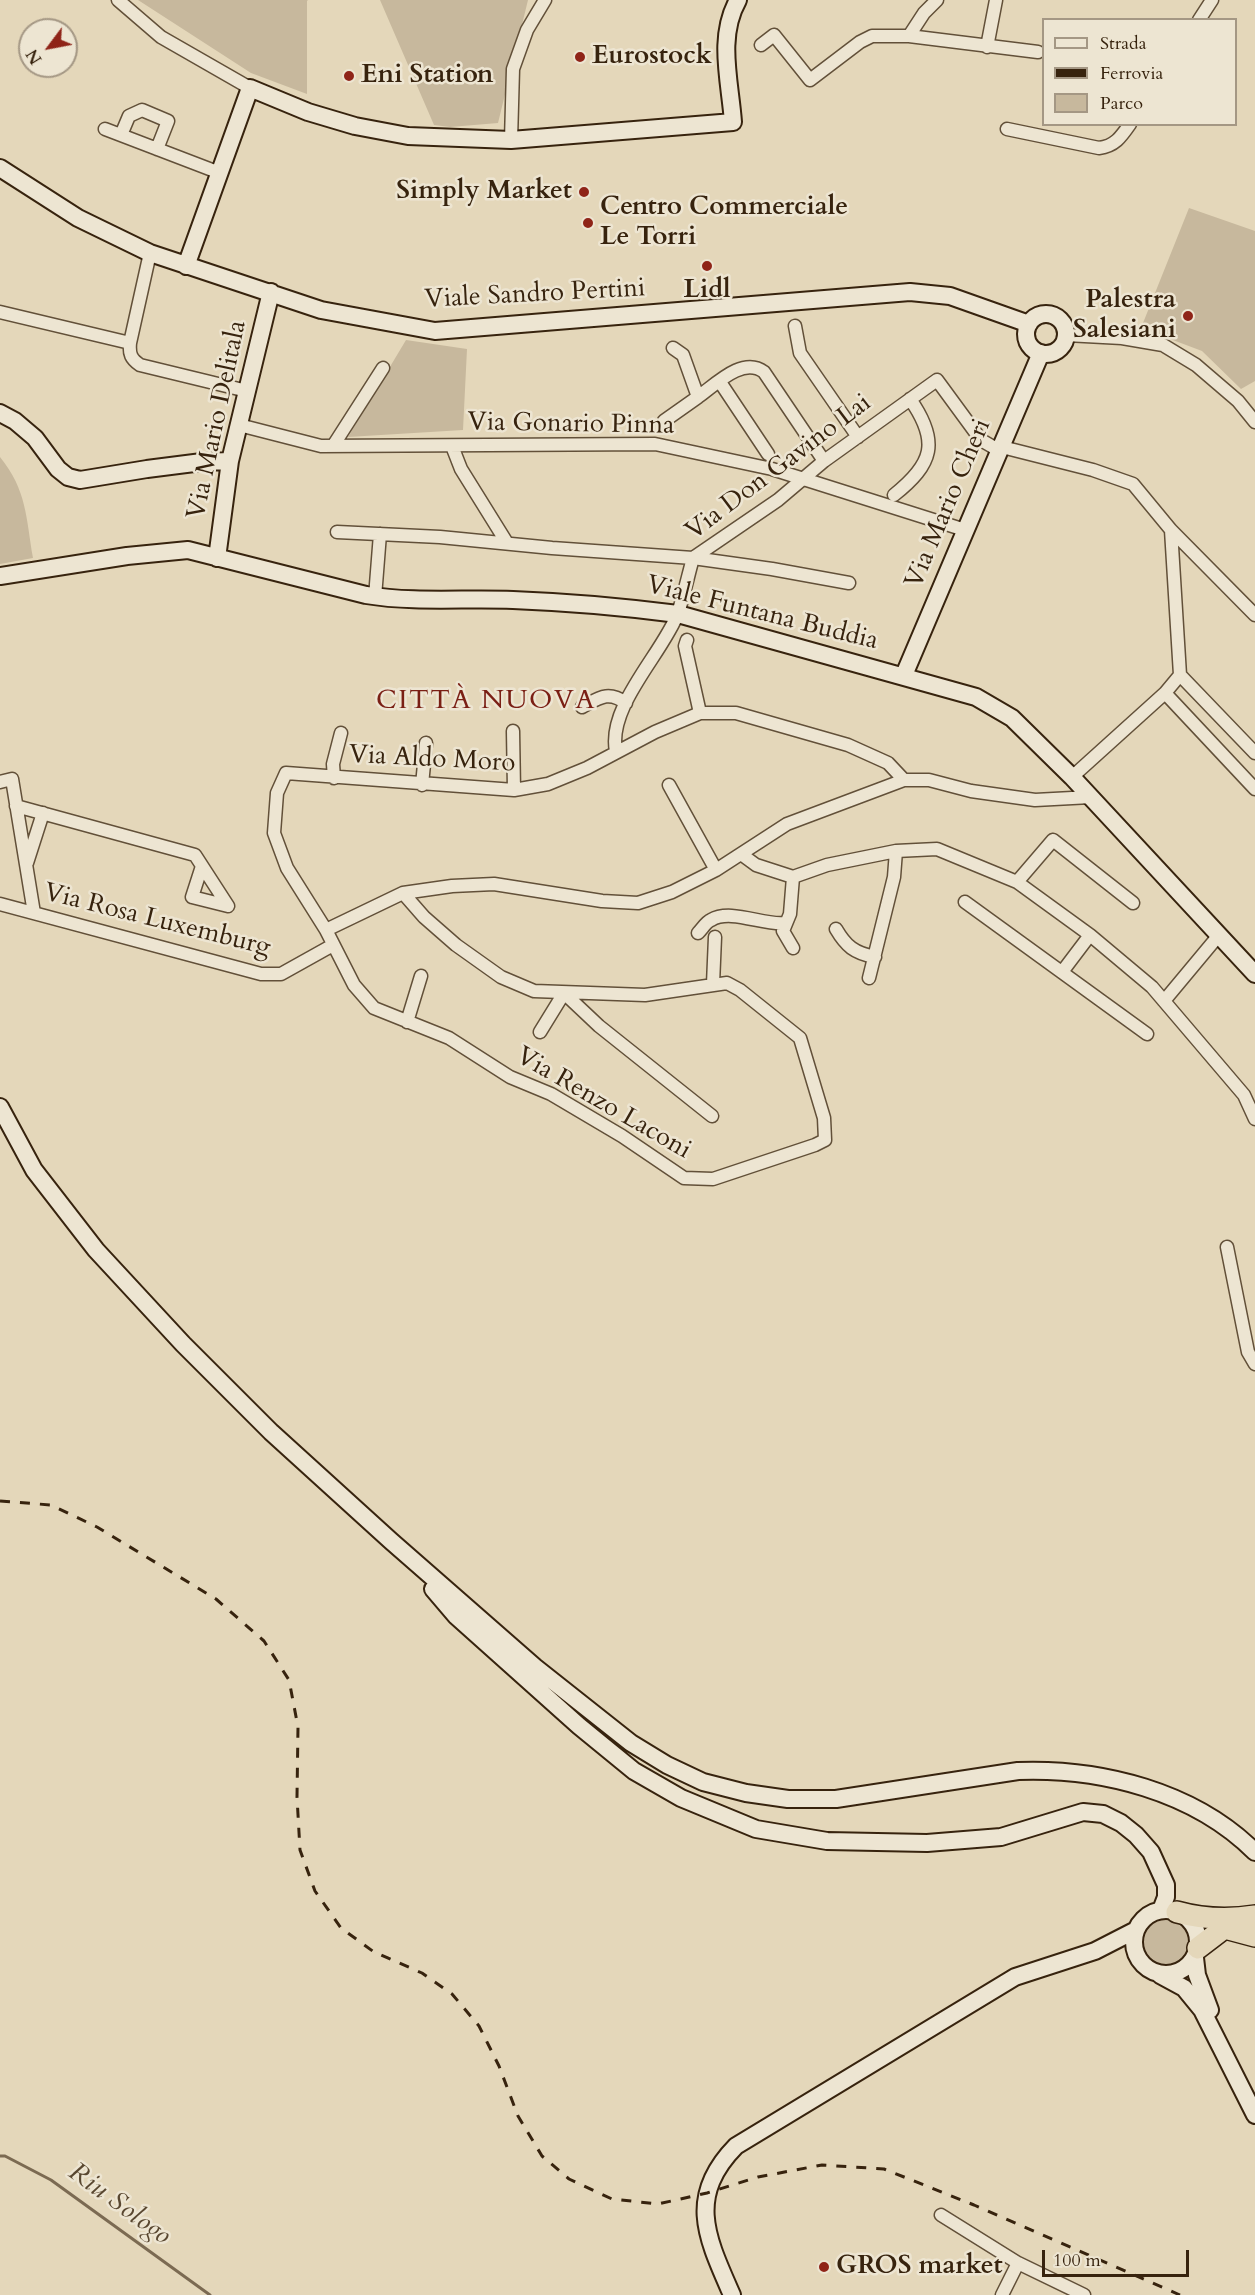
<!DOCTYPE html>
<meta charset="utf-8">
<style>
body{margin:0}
#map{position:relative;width:1255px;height:2295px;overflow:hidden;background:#e4d7ba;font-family:Cardo,serif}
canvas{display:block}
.legend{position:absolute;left:1042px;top:18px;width:195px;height:108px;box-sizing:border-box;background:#ede5d2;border:2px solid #a49784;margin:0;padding:8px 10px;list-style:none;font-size:18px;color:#37230e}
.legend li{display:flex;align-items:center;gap:12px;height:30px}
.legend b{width:30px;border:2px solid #a49784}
.north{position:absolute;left:18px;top:18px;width:60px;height:60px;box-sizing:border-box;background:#ede5d2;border:2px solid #a49784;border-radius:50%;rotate:238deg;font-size:16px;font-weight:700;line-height:24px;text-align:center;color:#37230e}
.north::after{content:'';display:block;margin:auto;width:21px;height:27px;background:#8f2418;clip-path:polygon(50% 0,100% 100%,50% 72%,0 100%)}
.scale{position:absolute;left:1042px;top:2250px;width:147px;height:27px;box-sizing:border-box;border:3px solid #37230e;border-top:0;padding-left:8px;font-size:18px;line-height:21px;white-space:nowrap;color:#37230e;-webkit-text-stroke:4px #ede5d2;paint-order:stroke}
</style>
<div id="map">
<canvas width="1255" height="2295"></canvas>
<ul class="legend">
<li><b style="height:8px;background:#ede5d2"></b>Strada</li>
<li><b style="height:8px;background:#37230e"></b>Ferrovia</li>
<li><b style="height:16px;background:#c7b89d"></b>Parco</li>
</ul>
<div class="north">N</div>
<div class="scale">100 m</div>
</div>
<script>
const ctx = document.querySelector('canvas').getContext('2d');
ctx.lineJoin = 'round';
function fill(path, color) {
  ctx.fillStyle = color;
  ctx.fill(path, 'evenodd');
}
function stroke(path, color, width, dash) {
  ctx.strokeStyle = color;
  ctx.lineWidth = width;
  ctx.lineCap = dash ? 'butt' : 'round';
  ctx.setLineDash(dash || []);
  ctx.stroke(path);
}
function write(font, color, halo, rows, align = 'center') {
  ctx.font = font + ' Cardo,serif';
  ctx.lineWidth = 5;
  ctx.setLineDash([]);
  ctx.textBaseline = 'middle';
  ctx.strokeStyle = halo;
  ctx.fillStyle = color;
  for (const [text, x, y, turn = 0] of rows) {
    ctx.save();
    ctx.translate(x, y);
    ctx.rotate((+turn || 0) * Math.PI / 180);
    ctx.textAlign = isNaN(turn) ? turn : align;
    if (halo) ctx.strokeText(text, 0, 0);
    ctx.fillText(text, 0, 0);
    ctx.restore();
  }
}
const green = new Path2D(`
 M138,0h170l-1,1v93l-56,-21z
 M380,0h148l-30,123 -48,4 -16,-2z
 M1189,208l66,23v150l-14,8 -39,-38 -61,-23z
 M406,340l61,9 -4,81 -115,7z
 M0,457c27,33 26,61 33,101l-33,6z
 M1142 1942a24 24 0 1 1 48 0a24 24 0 1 1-48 0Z`);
const stream = new Path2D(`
 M0,2156h5l46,24 159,115`);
const street = new Path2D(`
 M118,0l43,37 89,51
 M1199,20l13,-20
 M909,36l15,-23 13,-13
 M761,45l13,-10 36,45 50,-38 12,-6h37l129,16
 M987,47l9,-47
 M105,129l115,44
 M1007,129l92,19c16,-2 22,-11 31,-24
 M121,135l8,-19 13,-6 26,11 -11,28
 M511,140l2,-71 14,-39 18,-30
 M150,253l-20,90c-1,11 1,16 10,22l107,26
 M0,312l130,31
 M795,326l5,27 58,84
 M1066,335l56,3 41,7 33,20 42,36 17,21
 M673,348l10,7 15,42c18,-13 45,-41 66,-25l60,89
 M720,382l48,72
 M664,421l34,-24
 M239,425l82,21 334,-2 117,25 193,61
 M333,446l50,-78
 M452,446l9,23 46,74
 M1002,447l91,23 40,14 38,46 84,85
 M894,495c39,-31 46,-53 16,-96
 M337,532l103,5 112,11 141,10 79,11 77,14
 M375,597l5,-63
 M687,640l-2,6 15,67
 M1180,675l75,78
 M1165,693l90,96
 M582,707c17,-9 26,-17 44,-4
 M513,731l1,59
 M616,751c-9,-45 47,-98 62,-138 6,-18 10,-37 15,-55l85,-58 46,-39 113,-81 44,60 19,11
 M1072,777l93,-84 15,-18 -9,-145
 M334,778l-1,-14 8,-31
 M0,782l12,-3 22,134
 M422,785l4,-42
 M669,785l47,85
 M16,806l179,49 33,51
 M741,854l15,11 37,12 34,-12 69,-14 41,-2 80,33 73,53 62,52 92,108 11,24
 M27,863l16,-50
 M202,866l-10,31 36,9
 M1017,882l36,-42 80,63
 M403,893l21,24 32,28 45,32 33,14 111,4 82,-12 13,7 60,48 24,80 1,22 -10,5 -102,34 -29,-1 -62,-42 -71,-42 -41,-17 -61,-39 -75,-30 -20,-23 -28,-55 -39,-62 -13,-35 3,-40 9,-20 228,17 34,-6 39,-16 68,-36 45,-19h36l112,32 40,18 16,17
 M965,902l182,132
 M0,904l261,70h20l52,-29
 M836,929c10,17 18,24 39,28
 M326,930l77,-37 49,-7 42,-2 108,17 36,2 34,-11 44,-22 71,-46 117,-44h25l42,11 64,9 56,-3
 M698,933c4,-4 8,-11 13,-13 20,-12 53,6 74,3
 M793,948l-10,-17 7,-17 3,-37
 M1062,972l28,-37
 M869,978l25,-101 2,-26
 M713,984l2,-47
 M1164,1001l55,-66
 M407,1022l14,-46
 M540,1032l24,-39 35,33 113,90
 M1227,1247l21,105 7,12
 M941,2215l77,48 66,32
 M1002,2295l16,-32`);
const secondary = new Path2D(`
 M0,168l78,50 72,35 171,57 114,21 475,-39 40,4 79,28
 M186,266l64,-178 58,24 47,14 53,10 103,4 222,-18c-3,-41 -16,-85 5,-122
 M1026 334a20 20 0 1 1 40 0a20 20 0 1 1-40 0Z
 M0,413l15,8 20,17 23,31 10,8 12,3 67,-11 55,-7 28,-1
 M217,558l13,-97 41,-169
 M0,576l127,-20 61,-6 178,45c49,8 98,3 147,5 55,2 110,7 165,14l298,83 36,21 60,59 183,197
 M904,675l137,-322
 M0,1107l34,63 62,80 87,94 88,88 120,109 144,126 96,76 36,22 36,17 43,11 42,6h48l182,-28c83,-3 176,20 237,81
 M433,1589l23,27 123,110 55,45 47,27 75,31 71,12 100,2 74,-6 82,-25 20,2 18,9 15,12 15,17 15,33v12l-5,13
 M1134 1942a32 32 0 1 1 64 0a32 32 0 1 1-64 0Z
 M1195,1958l2,17 13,35
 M1160,1975l24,13 18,22 53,105
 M732,2295c-25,-57 -46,-98 4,-149l279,-169 80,-26 41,-21`);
const highway = new Path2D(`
 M1177,1912c25,7 52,8 78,4
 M1225,1928l30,8
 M1198,1948l38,-29`);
const rail = new Path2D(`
 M0,1501l51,4 46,22 119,72 48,42 25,39 9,47 -1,70 3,53 15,41 26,37 33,24 48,21 30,21 27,32 20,40 19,50 24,40 27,23 43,20 46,5 49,-11 51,-16 64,-12 62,4 90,36 206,90`);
const markers = [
 [580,57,6,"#8f2418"],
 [349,76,6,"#8f2418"],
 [584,192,6,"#8f2418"],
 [588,223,6,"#8f2418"],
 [707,266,6,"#8f2418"],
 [1188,316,6,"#8f2418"],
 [824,2267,6,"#8f2418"]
];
const poiNames = [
 ["Eurostock",592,57],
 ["Eni Station",361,76],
 ["Simply Market",572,192,"right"],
 ["Centro Commerciale",600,208],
 ["Le Torri",600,238],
 ["Lidl",707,291,"center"],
 ["Palestra",1176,301,"right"],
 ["Salesiani",1176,331,"right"],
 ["GROS market",836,2267]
];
const streetNames = [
 ["Viale Sandro Pertini",535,295,-3],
 ["Via Mario Delitala",218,420,-78],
 ["Via Gonario Pinna",571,425,1],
 ["Via Don Gavino Lai",779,468,-37],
 ["Via Mario Cheri",949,504,-67],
 ["Viale Funtana Buddia",762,614,14],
 ["Via Aldo Moro",432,760,3],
 ["Via Rosa Luxemburg",157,921,14],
 ["Via Renzo Laconi",603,1104,30]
];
const neighbourhoodNames = [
 ["CITTÀ NUOVA",486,702]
];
const waterNames = [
 ["Riu Sologo",119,2205,36]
];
fill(green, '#c7b89d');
stroke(stream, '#7b6a52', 3);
stroke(street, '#625039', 15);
stroke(secondary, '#37230e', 20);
stroke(highway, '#37230e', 24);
stroke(street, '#ede5d2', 12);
stroke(secondary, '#ede5d2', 16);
stroke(highway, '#e4d7ba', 21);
stroke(rail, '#37230e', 3, [10, 10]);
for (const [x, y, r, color] of markers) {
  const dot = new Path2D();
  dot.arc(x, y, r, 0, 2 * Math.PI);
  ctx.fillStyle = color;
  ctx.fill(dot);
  stroke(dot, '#ede5d2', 2);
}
write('bold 26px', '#37230e', '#ede5d2', poiNames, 'left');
write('26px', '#37230e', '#ede5d2', streetNames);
ctx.letterSpacing = '1.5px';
write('27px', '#7a1f14', '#ede5d2', neighbourhoodNames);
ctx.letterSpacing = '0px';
write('italic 27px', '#594730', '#ede5d2', waterNames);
</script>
